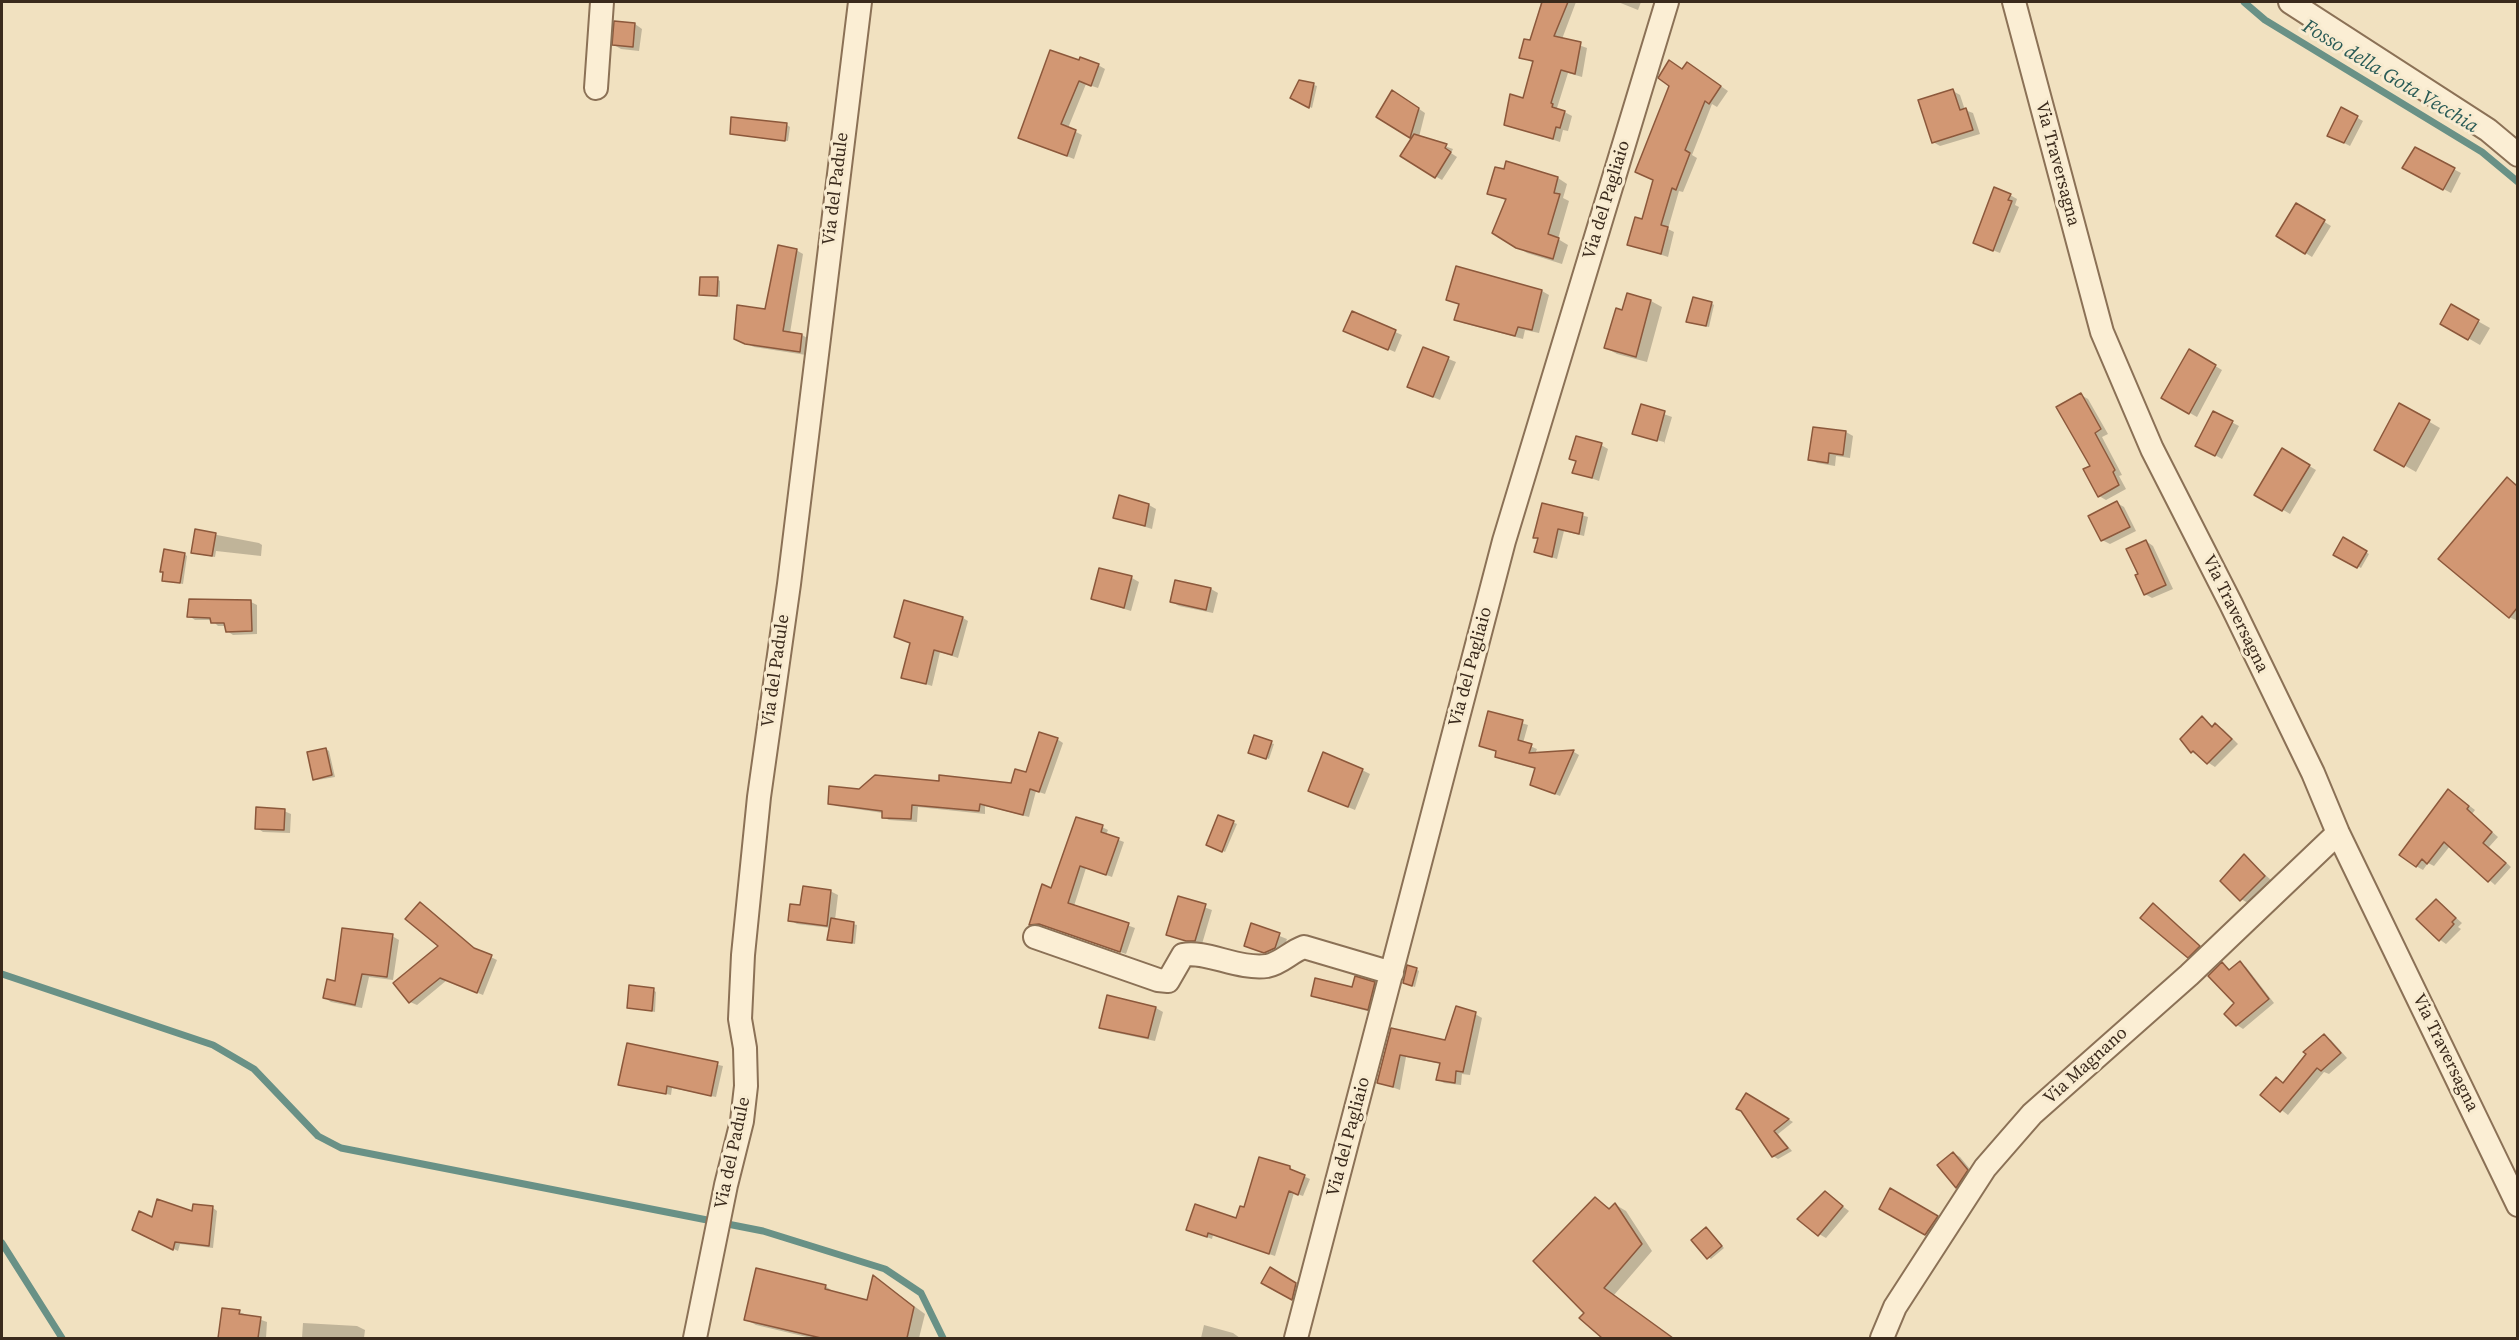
<!DOCTYPE html>
<style>
body{margin:0}
#map{position:relative;width:2519px;height:1340px;overflow:hidden;background:#f1e1c0;font-family:"Source Serif 4",serif}
canvas{display:block}
.frame{position:absolute;inset:0;border:3px solid #3a2a1c;pointer-events:none}
</style>
<div id="map">
<canvas width="2519" height="1340"></canvas>
<div class="frame"></div>
</div>
<script>
const ctx = document.querySelector('canvas').getContext('2d');
ctx.lineJoin = 'round';
function fill(path, color) {
  ctx.fillStyle = color;
  ctx.fill(path, 'evenodd');
}
function stroke(path, color, width, dash) {
  ctx.strokeStyle = color;
  ctx.lineWidth = width;
  ctx.lineCap = dash ? 'butt' : 'round';
  ctx.setLineDash(dash || []);
  ctx.stroke(path);
}
function write(font, color, halo, rows, align = 'center') {
  ctx.font = font + ' "Source Serif 4",serif';
  ctx.lineWidth = 6;
  ctx.setLineDash([]);
  ctx.textBaseline = 'middle';
  ctx.strokeStyle = halo;
  ctx.fillStyle = color;
  for (const [text, x, y, turn = 0] of rows) {
    ctx.save();
    ctx.translate(x, y);
    ctx.rotate((+turn || 0) * Math.PI / 180);
    ctx.textAlign = isNaN(turn) ? turn : align;
    if (halo) ctx.strokeText(text, 0, 0);
    ctx.fillText(text, 0, 0);
    ctx.restore();
  }
}
const shadow = new Path2D(`
 M1541,2h35l-14,37 25,9 -5,29 -14,-4 -11,35 15,8 -4,15 -5,-1 -3,12 -54,-18 18,-24 10,-37 -13,-6 10,-15z
 M1618,2h23l-3,8z
 M635,24l7,5 -3,22 -18,-2 -7,-4z
 M1080,62l18,3 7,4 -7,19 -12,-4 -18,44 14,7 -8,24 -54,-21z
 M1694,68l34,23 -11,16 -5,-3 -20,51 5,3 -14,34 -4,-1 -11,38 6,3 -6,25 -39,-13 14,-23 40,-151z
 M1314,85l3,1 -5,22 -20,-10z
 M1953,91l7,4 5,15 8,3 7,21 -40,12 -7,-4z
 M1400,96l25,17 -6,24 34,12 -2,4 6,4 -15,23 -7,-4 -22,-38 -35,-22z
 M2342,109l21,12 -13,25 -14,-7z
 M787,125l3,2 -2,14 -57,-7z
 M2415,149l46,24 -10,20 -47,-25z
 M1507,163l51,15 9,6 -4,14 6,3 -11,38 10,6 -6,19 -35,-11 -33,-20 13,-32 -18,-8 16,-22z
 M2010,195l7,4 -2,6 4,2 -19,46 -18,-7z
 M2297,205l34,21 -19,31 -34,-21z
 M796,250l7,4 -13,79 12,2 7,4 -3,16 -52,-8 -12,-5 24,-31z
 M717,279l3,2v16l-20,-3z
 M1542,291l7,4 -10,38 -14,-3 -2,9 -60,-16 -7,-4 4,-14 -12,-5z
 M1651,301l11,6 -15,55 -30,-8 -11,-6 17,-36z
 M1711,303l3,2 -5,22 -18,-4z
 M2451,306l39,22 -10,17 -38,-22z
 M1352,313l50,22 -7,17 -44,-19z
 M1424,349l32,13 -16,38 -24,-10z
 M2190,351l32,19 -25,47 -34,-19z
 M2081,395l7,4 20,35 -6,3 20,38 -3,1 7,13 -20,11 -7,-4z
 M2400,405l40,23 -24,44 -40,-23z
 M1642,406l30,11 -8,27v-2l-30,-8z
 M2214,413l25,13 -17,33 -25,-14z
 M1846,432l7,4 -3,22 -14,-2 -1,10 -18,-3 -7,-4z
 M1601,445l7,4 -9,32 -25,-9 3,-10 -6,-4z
 M2283,450l33,20 -26,44 -33,-20z
 M2507,479l11,6v136l-9,-4z
 M2117,503l7,4 12,24 -26,13 -8,-4z
 M1543,504l45,13 -4,19 -20,-5 -7,28 -21,-7 3,-13 -4,-2z
 M1149,505l7,4 -4,20 -38,-12z
 M196,531l63,12 3,2 -1,11 -45,-5 -1,6 -19,-3z
 M2343,539l26,15 -8,14 -26,-14z
 M2146,541l7,5 20,43 -21,9 -7,-4 -5,-19z
 M184,554l3,2 -4,28 -19,-4z
 M1100,570l32,8 7,4 -8,29 -39,-12z
 M1211,589l7,4 -5,20 -34,-7 -7,-4z
 M251,602l6,3v29l-24,1 -6,-4 -1,-5h-8l-6,-6h-17l-6,-4z
 M963,618l5,3 -10,37 -18,-6 -8,34 -29,-9 9,-34 -17,-7z
 M1490,713l38,12 -5,18 14,6 -2,5 39,-2 5,3 -19,41 -23,-9 -1,-18 -34,-9 -6,-3 2,-5 -17,-7z
 M2202,718l12,9 2,-2 7,4 15,15 -23,23 -23,-15z
 M1057,739l6,4 -18,51 -9,-3 -7,26 -44,-11v8l-67,-7 -1,15 -28,-2 -6,-3v-4l-47,-7 -6,-3 30,-13 81,-8 71,2 15,-11z
 M1271,743l3,1 -5,15 -16,-5z
 M326,749l3,2 6,26 -18,3 -3,-1z
 M1362,770l8,4 -15,36 -39,-16z
 M2455,795l20,15 -3,4 26,23 -9,10 22,20 -16,18 -45,-39 -16,20 -6,-3 -5,7 -7,-4z
 M284,811l7,3 -1,19 -27,-1 -6,-4z
 M1219,816l18,8 -12,28 -15,-6z
 M1102,827l6,3 -2,5 18,7 -12,35 -26,-9 -12,38 61,22 -9,26 -79,-27 -11,1 -5,-3 21,-35z
 M2244,856l27,24 -23,23 -7,-4z
 M830,891l8,4 -3,25 22,5 -2,19 -26,-5 2,-11 -34,-4 -7,-4 11,-14z
 M1179,898l33,12 -10,34h-8l-26,-9z
 M2436,900l26,23 -4,4 3,2 -15,15 -7,-5z
 M2153,905l51,45 -10,9 -5,-3z
 M426,907l52,44 19,9 -14,35 -36,-15 -30,25 -7,-3 31,-56z
 M1252,925l35,14 -5,13 -10,4 -26,-11z
 M392,936l7,4 -6,40 -24,-3 -7,31 -31,-6 -6,-4 11,-16z
 M2240,963l6,4 28,36 -31,26 -6,-4 -1,-22 -13,-39 8,6z
 M1416,969l3,2 -4,16 -8,-3z
 M1374,983l7,5 -6,25 -55,-14 -7,-4z
 M653,990l3,2 -1,20 -26,-5z
 M1156,1008l7,4 -8,29 -47,-10 -7,-4z
 M1475,1014l7,4 -12,57 -8,-1 -1,11 -17,-2 -7,-4 4,-15 -35,-7 -6,33 -22,-8 14,-53 54,13z
 M2324,1036l7,4 16,18 -18,16 -5,-2 -36,43 -26,-20 22,-11z
 M628,1045l95,21 -7,31 -44,-9 -1,7 -51,-11z
 M1747,1095l46,27 -15,12 14,17 -14,8 -5,-3z
 M1953,1153l7,4 14,17 -10,16 -7,-4 -18,-21z
 M1290,1168l4,4 16,7 -7,17 -9,-3 -19,63 -62,-21 -1,4 -24,-9 49,-10z
 M1890,1191l54,30 -11,17 -52,-29z
 M1825,1193l24,18 -23,27 -7,-4z
 M1596,1199l15,10 5,-4 10,6 26,40 -38,44 57,43h-67l-22,-20 5,-5z
 M213,1208l4,3 -4,37 -33,-4 -2,7 -40,-19 15,-13z
 M1706,1229l18,19 -13,11 -3,-2z
 M1271,1269l28,17 -4,14 -32,-18z
 M874,1277l51,37 -6,24h-108l-55,-13 -11,-6 80,-33 11,7 32,9z
 M223,1310l16,2 28,10 -1,16h-46z
 M303,1323l54,3 8,4 -1,8h-62z
 M1204,1325l29,8 7,5h-39z`);
const stream = new Path2D(`
 M2244,2l21,18 217,132 36,30
 M2,974l211,71 41,24 64,67 23,12 422,83 122,38 36,24 22,45
 M2,1243l60,95`);
const building = new Path2D(`
 M1542,2h26l-14,34 27,6 -6,32 -14,-4 -10,33 2,1 -1,3 13,4 -5,17 -4,-1 -3,12 -49,-14 6,-31 13,4 10,-37 -14,-3 5,-19 6,1z
 M614,21l21,2 -2,24 -21,-2z
 M1050,50l29,10 1,-3 19,7 -8,22 -12,-5 -18,43 15,6 -9,26 -49,-18z
 M1669,60l13,9 5,-7 34,24 -12,18 -4,-3 -20,49 5,3 -14,37 -4,-2 -11,37 7,2 -7,27 -34,-9 8,-28 7,2 11,-39 -18,-8 34,-86 -11,-8z
 M1299,80l15,3 -5,25 -19,-10z
 M1953,89l7,21 6,-2 7,22 -41,13 -14,-43z
 M1392,90l27,18 -9,30 -34,-21z
 M2341,107l17,9 -14,27 -17,-7z
 M731,117l56,6 -2,18 -55,-7z
 M1414,134l33,10 -2,4 6,4 -16,26 -35,-22z
 M2415,147l40,21 -12,22 -41,-22z
 M1506,161l52,16 -4,16 6,1 -12,40 11,4 -6,21 -37,-11 -24,-15 14,-34 -19,-5 8,-27 9,2z
 M1994,187l17,7 -3,6 4,1 -19,50 -20,-8z
 M2296,203l29,17 -20,34 -29,-18z
 M778,245l19,4 -14,82 19,3 -2,18 -55,-8 -11,-5 3,-34 28,4z
 M1456,266l86,24 -10,40 -14,-3 -3,9 -61,-16 5,-16 -13,-4z
 M700,277h18l-1,19 -18,-1z
 M1627,293l24,7 -15,57 -32,-9 12,-40 6,2z
 M1693,297l19,5 -6,24 -20,-4z
 M2451,304l28,16 -11,20 -28,-16z
 M1352,311l44,19 -8,20 -45,-19z
 M1423,347l26,10 -16,40 -26,-10z
 M2189,349l27,16 -27,49 -28,-16z
 M2081,393l20,36 -6,4 20,37 -2,2 6,13 -21,12 -15,-28 7,-3 -34,-59z
 M2399,403l31,17 -26,47 -30,-17z
 M1641,404l24,7 -8,30 -25,-7z
 M2213,411l20,10 -18,35 -20,-10z
 M1813,427l33,4 -3,24 -14,-2 -1,10 -20,-3z
 M1576,436l26,7 -10,35 -20,-5 4,-12 -7,-2z
 M2282,448l28,17 -28,46 -28,-16z
 M2507,477l10,9v122l-8,10 -71,-59z
 M1119,495l30,9 -4,22 -32,-8z
 M2117,501l13,26 -29,14 -13,-25z
 M1542,503l41,10 -4,21 -21,-5 -6,28 -18,-5 4,-14h-5z
 M195,529l21,4 -4,23 -21,-3z
 M2343,537l24,14 -10,17 -24,-13z
 M2146,540l20,45 -22,10 -9,-20 3,-1 -12,-25z
 M164,549l21,4 -5,30 -18,-2 1,-9h-3z
 M1099,568l33,8 -8,32 -33,-9z
 M1175,580l36,8 -5,22 -36,-8z
 M189,599l62,1 1,31 -26,1 -2,-9h-13l-1,-5 -23,-1z
 M904,600l59,17 -11,38 -18,-5 -8,34 -25,-6 9,-35 -16,-6z
 M1488,711l35,9 -5,20 14,4 -3,9 45,-3 -19,44 -25,-9 5,-17 -40,-11 1,-6 -17,-5z
 M2202,716l10,11 3,-4 17,16 -25,25 -14,-13 -2,2 -11,-14z
 M1039,732l19,6 -19,54 -9,-3 -7,26 -43,-11 -1,7 -67,-6 -1,14 -29,-1v-7l-54,-7 1,-18 30,3 16,-14 64,6v-6l72,8 4,-14 11,3z
 M1254,735l18,6 -6,18 -18,-6z
 M326,748l6,27 -19,5 -6,-28z
 M1323,752l40,17 -15,38 -40,-16z
 M2448,789l21,17 -2,3 25,23 -9,11 23,20 -18,19 -44,-40 -17,22 -5,-5 -6,8 -17,-12z
 M256,807l29,2 -1,21 -29,-1z
 M1218,815l16,6 -12,31 -16,-7z
 M1076,817l27,8 -2,7 18,6 -13,37 -26,-9 -12,37 61,20 -9,29 -81,-28 -10,1 13,-41 9,4z
 M2244,854l21,22 -25,25 -20,-20z
 M803,886l28,4 -4,36 -39,-5 2,-17 10,1z
 M1178,896l28,8 -11,37h-9l-20,-6z
 M2436,899l20,19 -4,4 2,2 -15,17 -23,-22z
 M420,902l54,46 18,7 -15,38 -37,-15 -31,25 -16,-20 45,-37 -33,-27z
 M2153,903l47,43 -12,12 -48,-40z
 M831,918l23,4 -2,21 -25,-3z
 M1251,923l29,10 -5,15 -11,5 -20,-7z
 M342,928l51,6 -6,43 -25,-3 -7,31 -32,-7 4,-19 8,2z
 M2240,961l29,38 -33,27 -12,-12 10,-11 -26,-27 14,-14 7,8z
 M1407,965l10,3 -5,18 -9,-3z
 M1355,976l20,6 -7,28 -57,-14 4,-18 37,9z
 M629,985l25,3 -2,23 -25,-3z
 M1107,995l49,12 -8,31 -49,-10z
 M1456,1006l20,6 -13,60 -7,-1 -1,12 -19,-3 4,-17 -40,-8 -7,32 -16,-4 14,-55 54,12z
 M2324,1034l17,19 -20,18 -4,-3 -37,44 -20,-17 16,-18 7,6 23,-29 -3,-2z
 M627,1043l91,19 -7,34 -44,-10 -1,8 -48,-9z
 M1746,1093l43,26 -15,12 14,17 -16,9 -31,-46 -5,-2z
 M1953,1152l15,18 -12,18 -19,-23z
 M1259,1157l31,9v3l15,6 -7,20 -9,-4 -20,63 -61,-21 -1,4 -21,-7 9,-26 41,14 4,-12 4,1z
 M1890,1188l48,28 -13,19 -46,-26z
 M1825,1191l18,15 -25,30 -21,-17z
 M1595,1197l14,12 6,-6 27,41 -38,44 69,50h-71l-23,-20 5,-5 -51,-52z
 M157,1199l35,12 1,-7 20,2 -4,40 -34,-4 -2,8 -41,-20 7,-19 13,6z
 M1706,1227l16,19 -15,13 -16,-19z
 M1270,1267l26,16 -4,17 -31,-17z
 M756,1268l70,17 -1,4 42,11 6,-25 41,32 -7,31h-86l-77,-18z
 M222,1308l18,2 -1,4 22,3 -3,21h-40z`);
const minor = new Path2D(`
 M2014,2l88,330 50,117 79,155 82,169 25,60 180,372
 M2290,2l198,128 30,25
 M596,88l6,-86
 M1035,937l123,43 10,1 15,-26c22,-5 56,15 84,11 15,-3 23,-14 37,-19l88,26
 M695,1338l31,-153 16,-64 4,-35 -1,-38 -5,-29 3,-64 16,-158 30,-213 71,-582
 M1296,1338l208,-797 163,-539
 M1882,1338l13,-31 90,-139 47,-54 157,-139 149,-142`);
const streetNames = [
 ["Via Traversagna",2057,164,75],
 ["Via del Padule",836,189,-83],
 ["Via del Pagliaio",1607,200,-73],
 ["Via Traversagna",2235,614,64],
 ["Via del Pagliaio",1471,667,-75],
 ["Via del Padule",776,671,-82],
 ["Via Traversagna",2445,1053,64],
 ["Via Magnano",2086,1066,-42],
 ["Via del Pagliaio",1349,1137,-75],
 ["Via del Padule",733,1153,-78]
];
const waterNames = [
 ["Fosso della Gota Vecchia",2390,77,31]
];
fill(shadow, '#0003');
stroke(stream, '#699186', 7);
fill(building, '#d29773');
stroke(building, '#8c583b', 1.5);
stroke(minor, '#8b7156', 26);
stroke(minor, '#fbeed4', 22);
write('18px', '#3a2a1c', '#f8ebd0', streetNames);
write('italic 20px', '#2a5b56', '#f8ebd0', waterNames);
</script>
